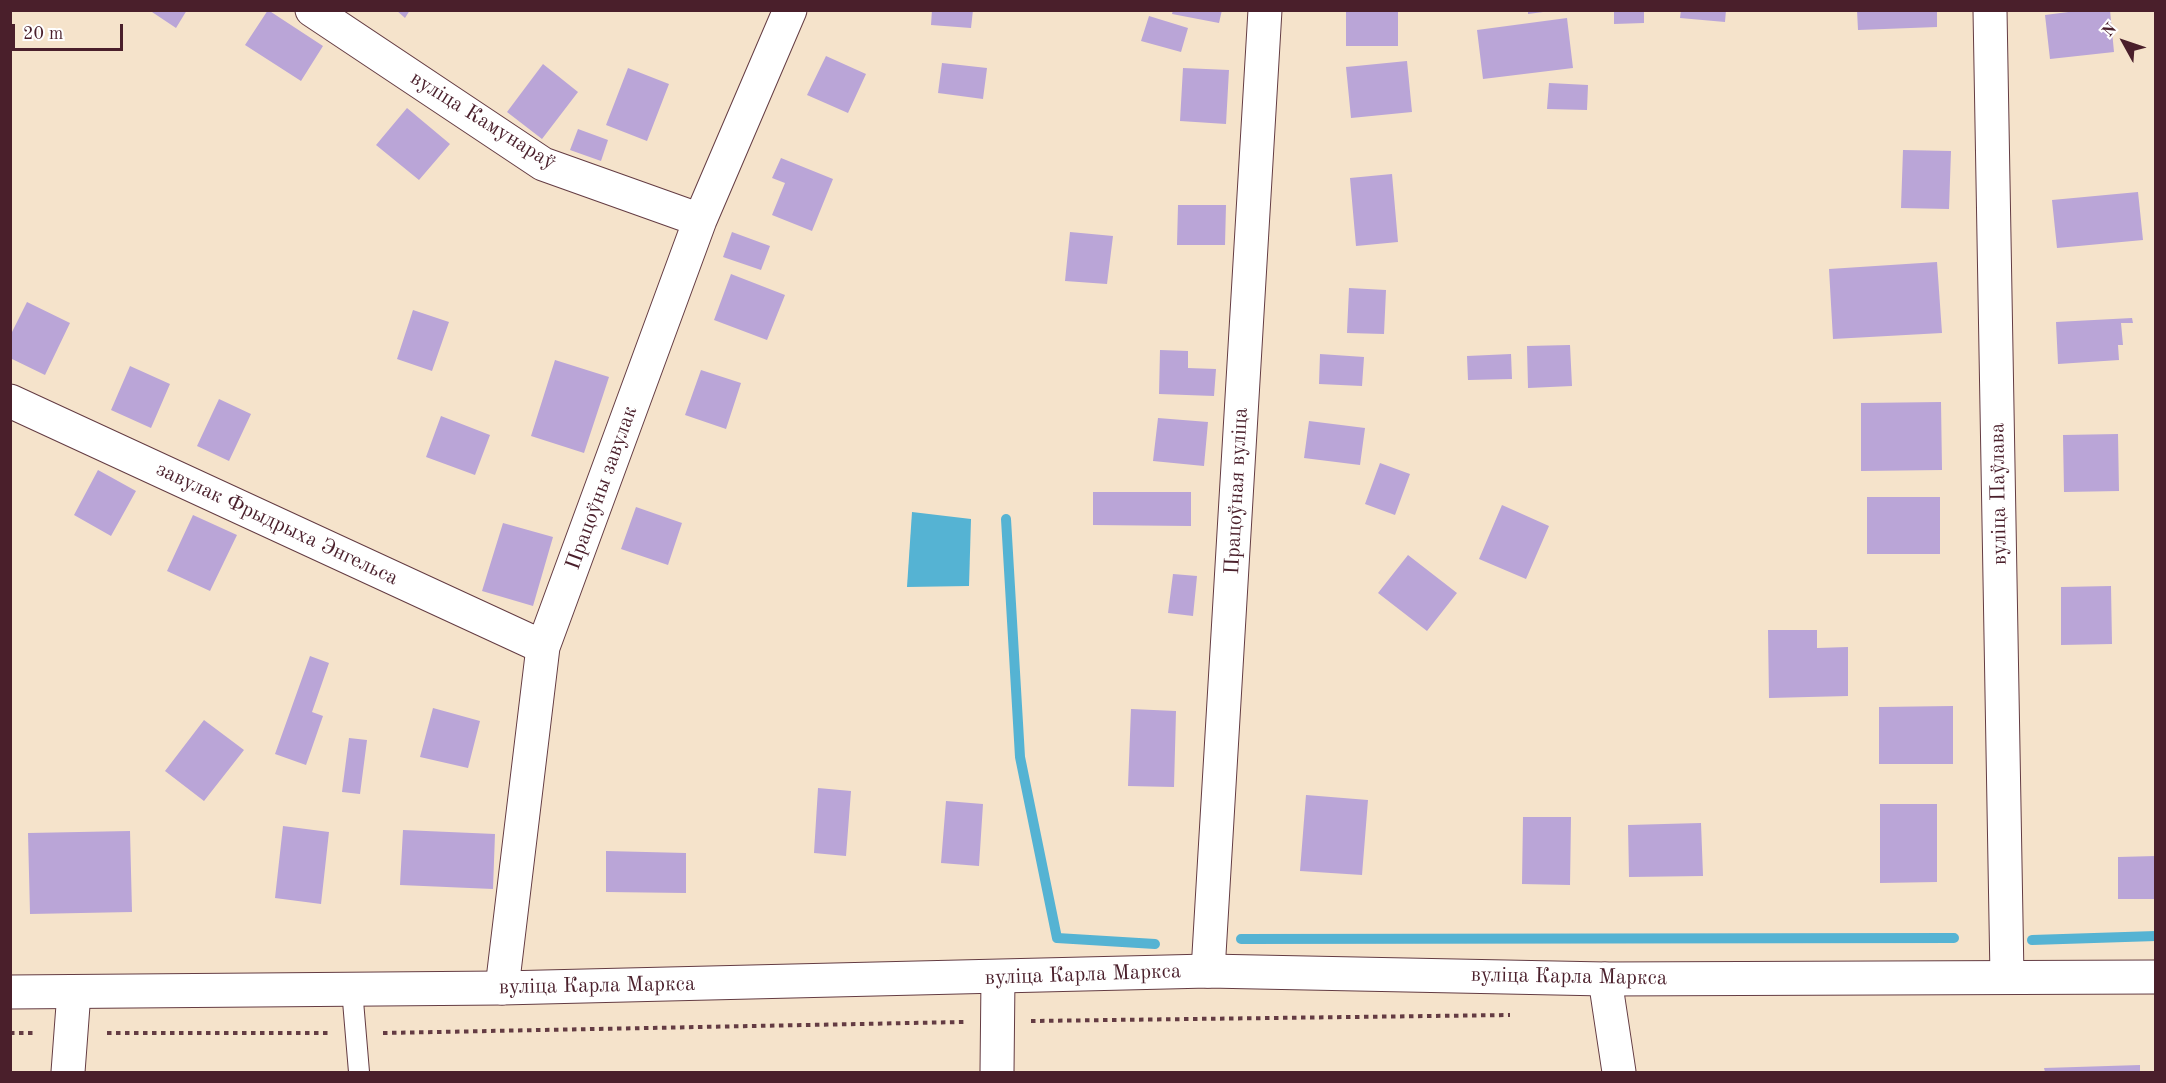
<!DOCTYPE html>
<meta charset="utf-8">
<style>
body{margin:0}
#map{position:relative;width:2166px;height:1083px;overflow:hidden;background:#f5e3cb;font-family:"Old Standard TT",serif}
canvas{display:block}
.frame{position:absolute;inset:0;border:12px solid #4a1f2b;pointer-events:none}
.north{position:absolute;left:2094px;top:12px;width:60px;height:60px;-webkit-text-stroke:4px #fff;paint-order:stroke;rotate:310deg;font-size:16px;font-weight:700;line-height:24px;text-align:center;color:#4a1f2b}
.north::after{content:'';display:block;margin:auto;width:21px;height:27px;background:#4a1f2b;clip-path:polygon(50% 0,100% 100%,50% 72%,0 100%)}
.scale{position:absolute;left:12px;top:24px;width:111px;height:27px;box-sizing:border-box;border:3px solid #4a1f2b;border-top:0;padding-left:8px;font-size:18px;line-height:21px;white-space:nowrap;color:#4a1f2b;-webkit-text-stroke:4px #fff;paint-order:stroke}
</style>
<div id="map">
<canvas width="2166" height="1083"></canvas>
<div class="frame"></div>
<div class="north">N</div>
<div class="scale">20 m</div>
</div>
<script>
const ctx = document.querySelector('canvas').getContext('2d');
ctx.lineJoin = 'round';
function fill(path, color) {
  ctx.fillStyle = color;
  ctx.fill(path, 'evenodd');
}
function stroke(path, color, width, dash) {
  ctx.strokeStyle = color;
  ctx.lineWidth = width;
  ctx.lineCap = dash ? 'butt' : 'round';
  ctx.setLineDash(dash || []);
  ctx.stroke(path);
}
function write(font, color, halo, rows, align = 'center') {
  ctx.font = font + ' "Old Standard TT",serif';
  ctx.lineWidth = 4.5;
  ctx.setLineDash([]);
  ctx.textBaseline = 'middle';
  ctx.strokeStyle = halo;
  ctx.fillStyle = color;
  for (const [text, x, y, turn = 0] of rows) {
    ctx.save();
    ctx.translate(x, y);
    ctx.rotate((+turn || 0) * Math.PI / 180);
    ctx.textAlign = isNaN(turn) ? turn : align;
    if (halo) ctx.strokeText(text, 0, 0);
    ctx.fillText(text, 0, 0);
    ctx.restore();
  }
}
const water = new Path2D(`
 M912,512l59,7 -2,67 -62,1z`);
const stream = new Path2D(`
 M1006,519l14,238 37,181 98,6
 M1241,939l713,-1
 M2032,940l124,-4`);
const building = new Path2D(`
 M149,10h38l-11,18z
 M268,10l55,36 -22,35 -56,-36z
 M396,10h14l-5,8z
 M932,10h41l-2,18 -40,-3z
 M1173,10h49l-3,13 -47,-9z
 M1346,10h52v36h-52z
 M1528,10h15v2l-15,2z
 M1614,10h30v13l-30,1z
 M1681,10h45l-1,12 -45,-4z
 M1857,10h80v17l-79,3z
 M2084,10h26l4,42 -64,7 -5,-44z
 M1149,16l39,12 -7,24 -40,-11z
 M1567,18l6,50 -90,11 -6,-49z
 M826,56l40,18 -18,39 -41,-18z
 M1407,61l5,51 -61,6 -5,-51z
 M942,63l45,5 -4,31 -45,-6z
 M543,64l35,28 -36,47 -35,-27z
 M628,68l41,16 -22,57 -41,-16z
 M1183,68l46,2 -3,54 -46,-3z
 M1549,83l39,2 -1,25 -40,-1z
 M407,108l43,36 -31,36 -43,-35z
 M578,129l30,11 -7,21 -31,-11z
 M1903,150l48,1 -2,58 -48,-1z
 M781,158l52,21 -21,52 -40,-16 13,-32 -13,-5z
 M1392,174l6,68 -42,4 -6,-68z
 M2138,192l5,48 -86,8 -5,-48z
 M1178,205h48l-1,40h-48z
 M732,232l38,14 -9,24 -38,-13z
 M1070,232l43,4 -6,48 -42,-3z
 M1937,262l5,71 -109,6 -4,-70z
 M731,274l54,21 -18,45 -53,-20z
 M1349,288l37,2 -2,44 -37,-1z
 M27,302l43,21 -25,52 -35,-17v-22z
 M413,310l36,12 -17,49 -35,-12z
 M2132,318l1,5h-12l2,22h-5l1,15 -61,4 -2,-42z
 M1570,345l2,41 -44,2 -1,-42z
 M1160,350l28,1v17l28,1 -2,27 -55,-2z
 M1320,354l44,3 -2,29 -43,-2z
 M1511,354l1,25 -44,1 -1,-24z
 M555,360l54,17 -25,76 -53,-17z
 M130,366l40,18 -19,44 -40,-18z
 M701,370l40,13 -15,46 -41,-14z
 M219,399l32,15 -22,47 -32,-15z
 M1941,402l1,68 -81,1v-68z
 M441,416l49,19 -15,40 -49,-18z
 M1158,418l50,4 -4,44 -51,-5z
 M1309,421l56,7 -5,37 -56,-7z
 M2118,434l1,57 -55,1 -1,-57z
 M1380,463l30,11 -15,41 -30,-11z
 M98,470l38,21 -25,45 -37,-21z
 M1093,492h98v34l-98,-1z
 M1867,497h73v57h-73z
 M1502,505l47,21 -23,53 -47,-20z
 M636,507l46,16 -14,42 -47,-16z
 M193,515l44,20 -27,56 -43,-20z
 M503,523l50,14 -20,69 -51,-15z
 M1408,555l49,38 -30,38 -49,-38z
 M1173,574l24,2 -4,40 -25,-3z
 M2111,586l1,58 -51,1v-58z
 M1768,630h49v18l31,-1v49l-79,2z
 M310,656l19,7 -17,49 11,4 -17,49 -31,-11z
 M1953,706v58h-74v-57z
 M433,708l47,13 -12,47 -48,-11z
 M1131,709l45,2 -2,76 -46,-1z
 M204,720l40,30 -40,51 -39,-30z
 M349,738l18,2 -7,54 -18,-2z
 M818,788l33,3 -5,65 -32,-3z
 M1306,795l62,5 -6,75 -62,-4z
 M946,801l37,3 -4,62 -38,-3z
 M1880,804h57v78l-57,1z
 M1523,817h48l-1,68 -48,-1z
 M1701,823l2,53 -74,1 -1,-52z
 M283,826l46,6 -8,72 -46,-6z
 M403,830l92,4 -2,55 -93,-4z
 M130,831l2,81 -102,2 -2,-81z
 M606,851l80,2v40l-80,-1z
 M2156,856v43h-38v-42z
 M2140,1065v7h-95l-1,-4z`);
const path = new Path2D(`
 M1031,1021l479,-6
 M10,1033h27
 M107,1033h221
 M383,1033l581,-11`);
const service = new Path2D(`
 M352,989l7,83`);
const minor = new Path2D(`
 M312,10l231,154 157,56
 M1990,10l17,967
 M10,401l533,246
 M1208,971l57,-961
 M1605,979l14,93
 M502,988l41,-341 157,-427 90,-210
 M68,1072l6,-80
 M997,1072l1,-94`);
const secondary = new Path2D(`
 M10,992l492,-4 706,-17 397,8 551,-2`);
const streetNames = [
 ["вуліца Камунараў",483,121,32],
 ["Працоўны завулак",602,488,-70],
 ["Працоўная вуліца",1237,491,-87],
 ["вуліца Паўлава",1999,494,-91],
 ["завулак Фрыдрыха Энгельса",277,524,25],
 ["вуліца Карла Маркса",1083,975,-2],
 ["вуліца Карла Маркса",1569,977,1],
 ["вуліца Карла Маркса",597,986,-1]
];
fill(water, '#55b3d3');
stroke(stream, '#55b3d3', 10);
fill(building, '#baa5d7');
stroke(service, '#643c43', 22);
stroke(minor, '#643c43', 35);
stroke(secondary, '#643c43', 35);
stroke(path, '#643c43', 4, [4.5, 4.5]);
stroke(service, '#fff', 20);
stroke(minor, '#fff', 33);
stroke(secondary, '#fff', 33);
write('21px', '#4a1f2b', '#fff', streetNames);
</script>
